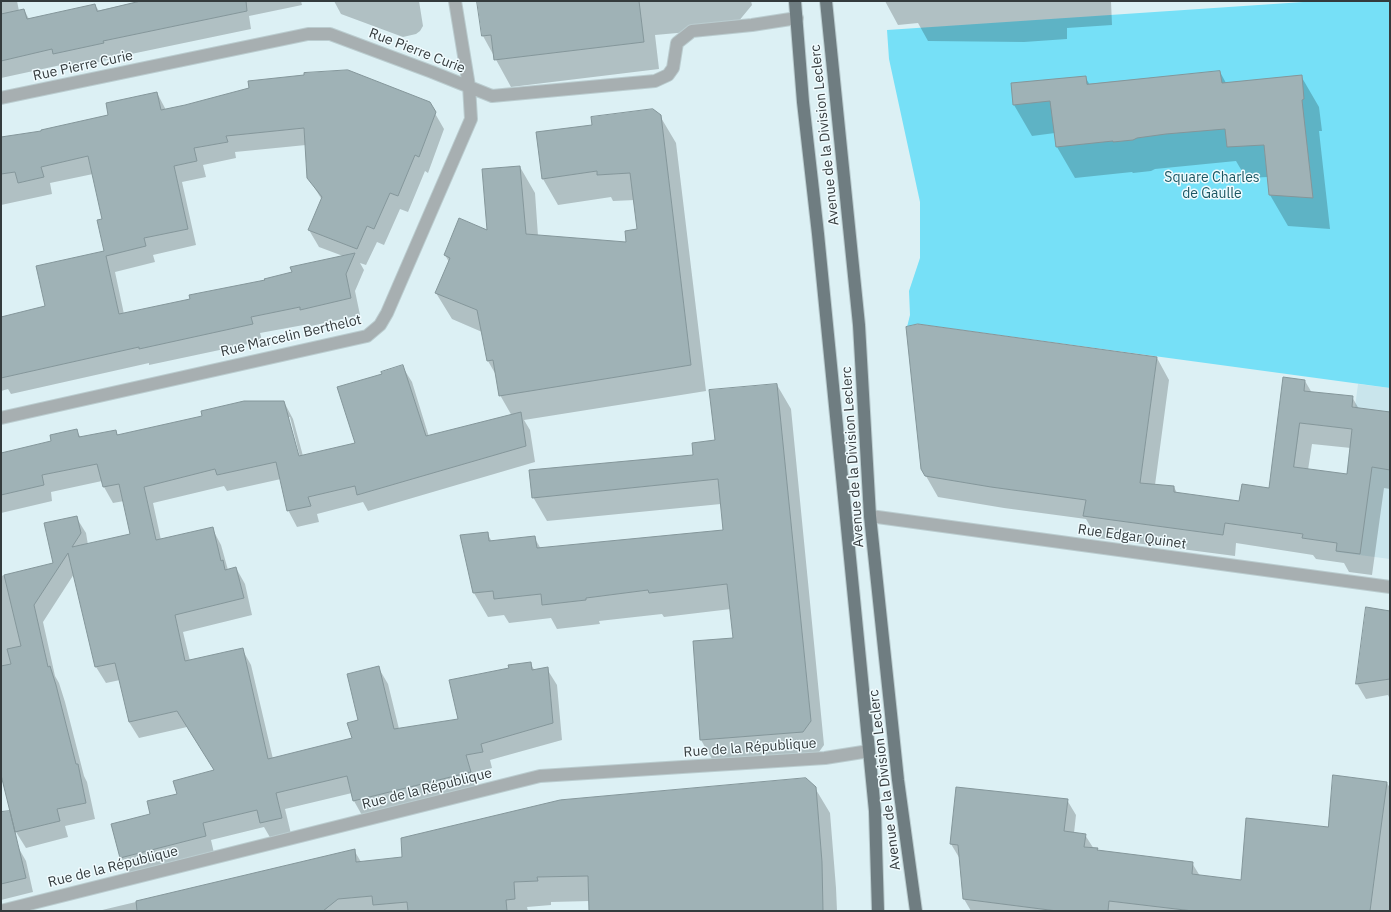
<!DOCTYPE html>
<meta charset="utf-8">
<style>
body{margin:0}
#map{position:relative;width:1391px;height:912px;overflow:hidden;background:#dcf0f4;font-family:"IBM Plex Sans",sans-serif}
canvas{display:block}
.frame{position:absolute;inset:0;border:2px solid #343b3d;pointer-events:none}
</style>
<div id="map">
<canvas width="1391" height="912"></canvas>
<div class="frame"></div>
</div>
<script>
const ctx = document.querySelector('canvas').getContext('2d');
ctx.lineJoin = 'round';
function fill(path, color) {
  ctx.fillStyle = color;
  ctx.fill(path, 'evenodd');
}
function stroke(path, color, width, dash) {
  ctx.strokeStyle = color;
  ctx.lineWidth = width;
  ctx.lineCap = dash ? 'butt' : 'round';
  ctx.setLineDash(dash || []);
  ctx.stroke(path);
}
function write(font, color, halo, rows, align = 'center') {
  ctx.font = font + ' "IBM Plex Sans",sans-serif';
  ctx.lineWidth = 3;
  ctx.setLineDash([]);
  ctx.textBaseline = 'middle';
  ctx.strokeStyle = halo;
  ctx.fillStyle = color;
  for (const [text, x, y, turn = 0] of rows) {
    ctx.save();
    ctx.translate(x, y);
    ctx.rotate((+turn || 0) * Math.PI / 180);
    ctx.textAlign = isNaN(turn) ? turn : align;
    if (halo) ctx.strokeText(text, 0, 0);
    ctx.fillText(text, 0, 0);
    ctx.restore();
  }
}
const built = new Path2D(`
 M1358,384l32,4v171l-54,-7z`);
const green = new Path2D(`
 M1318,1h72v387l-472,-64 -11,3 3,-12 -1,-24 11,-33v-56l-31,-143 -2,-29z`);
const shadow = new Path2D(`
 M1,1h16l2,10 5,-1 5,9 66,-14 4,6 46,-10h156l1,4 -53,11 2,13 -139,29v1l-49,11 -2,-5 -60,13z
 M334,1h85l4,25 -3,5 -4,3 -13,3 -62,-23z
 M478,1h273l1,4 -19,23 -78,7 4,34 -148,18 -28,-51z
 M885,1h226l1,24 -45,3v11l-43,3 -96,-1 -10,-18 -20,2z
 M1220,72l6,11 75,-7 18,31 3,24h-3l11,98 -42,-3 -18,-31 -2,-18 -22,1 -10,-17 -81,8 -4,2 -18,2 -1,-1 -57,6 -18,-31 -2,-14 -23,3 -18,-31 71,-28 5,8z
 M157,93l9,17 263,-7 15,26 -16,44 -3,-2 -17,41 -8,-3 -16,36 -7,-3 -11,23 -6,-2 4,7 -9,21 5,24 -49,11 -2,-2 -49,9 2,8 -113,24v-2l-138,31 -3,-5 -7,2v-73l45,-11 59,-55 -2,-32 -10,-46 -43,9 2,11 -51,11v-65l41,-9 67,-16zM306,145l2,32 14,23 -13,30 10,17 24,9 -77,24 -75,20 -67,14 -9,-42 40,-10 -2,-7 43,-10 -14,-63 24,-5 -3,-12 33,-7 -1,-6z
 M660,116l16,27 30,248 -182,29 6,10 5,32 -167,49 -5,-9 -46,12 2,8 -22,5 -9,-17 -7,-31 -54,12 -3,-5 -71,17 8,37 51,-12 9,17 7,25 8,-2 9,16 7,31 -69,17 7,29 52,-12 9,16 22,94 80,-20 25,-72 10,17 11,45 60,-9 51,-52 20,-5 5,8 12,-2 10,16 5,55 -72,20 2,8 -17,4 4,17 -116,28 -9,-16 -2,-8 -67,16 6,25 -20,5 -7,-12 -53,13 3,13 -84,21 -9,-17 30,-42 64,-44 -28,-44 -48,11 -10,-16 -9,-42 -14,3 -10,-16 -22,-93 -31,48 12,54 4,7 6,19 19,74 3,6 8,37 -30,7 3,11 -42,11 -10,-16 -15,-61v-195l53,-12 22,-47 10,16 2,12 43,-10 -7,-34 -11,2 -9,-16 -2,-6 -51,11 1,9 -51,12v-59l51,-12 24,-12 5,8 35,-7 2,5 166,-34 9,17 10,37 54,-13 26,-69 19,-8 10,16 17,55 83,-21 -12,-21 -4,-20 -8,-14 -6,-29 -30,-13 -16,-26 13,-31 -4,-7 43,-23 32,-65 15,26 3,43 89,7 12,-13 -4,-30 -22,1 -2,-4 -53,8 -15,-26zM288,417h2l11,44 -2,1z
 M918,325l239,33 12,22 -14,105 19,2 3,6 63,9 30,-13 35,-108 7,12 40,4 7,12 31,4v76l-6,-1 -12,87 -23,-3 -5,-9 -28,-4 -3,-4 -77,-12 -1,13 -138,-18 -11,-19 -82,-11 -66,-11 -16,-28zM1312,444l39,4 -4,27 -39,-5z
 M777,385l14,24 33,336 -8,11 -101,8 -14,-24 -7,-98 40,-3 -3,-30 -67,8 -2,-3 -63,7 1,3 -43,5 -6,-11 -42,5 -5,-8 -16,2 -14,-24 13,-60 5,9 42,-5 7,12 183,-18 -3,-27 -174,17 -14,-24 161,-42 22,-14z
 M1390,612v87l-2,-4 -22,4 -9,-15z
 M1387,783l3,5v53l-1,10h1v60h-419l-7,-12 -4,-40 -9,-15 116,-44 9,15 -2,18 11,2 9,14h3l1,2 94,12 8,13 42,5 86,-53z
 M815,788l15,25 6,75 1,23h-247v-10l-39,1v3l-24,2 1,4h-430l256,-61 7,12 43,-4z
 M18,847l8,14 7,31 -32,8v-49z`);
const building = new Path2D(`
 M141,1h105l1,10 -144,30 1,2 -51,11 -1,-5 -51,12v-47l23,-5 3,10 68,-15 2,7z
 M477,1h162l5,41 -150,18 -3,-25 -9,1z
 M348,70l82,32 6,10 -17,45 -4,-2 -17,41 -8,-3 -16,36 -7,-3 -10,23 -49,-19 14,-33 -15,-19 -3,-50 -78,8 2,6 -34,6 3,13 -23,5 14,63 -44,9 2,8 -40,10 13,58 71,-15 -1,-4 76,-15 -1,-1 28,-7 -2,-5 65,-14 -9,21 5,24 -51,12v-3l-49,10 2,7 -114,25v-2l-138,31v-61l44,-11 -9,-40 68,-15 -7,-31 5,-1 -14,-63 -47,11 3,10 -26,6 -3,-11 -14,2v-37l40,-6v-1l67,-15 -2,-12 51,-11 4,18 24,-5 64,-17 -1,-7 56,-6v-2z
 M1220,71l2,12 80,-8 2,24 -2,1 11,98 -44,-3 -5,-50 -37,2 -2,-18 -59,5 -29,4 -4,2 -20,2v-1l-57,6 -6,-46 -37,4 -2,-22 75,-7 1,8z
 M653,109l8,6 30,250 -192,31 -6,-36 -6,1 -10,-51 -42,-17 15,-35 -6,-3 15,-37 28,12 -5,-61 38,-3 6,68 100,8 -1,-11 12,-2 -7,-56 -33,2v-4l-55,8 -6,-47 56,-7 -1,-8z
 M918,324l239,33 -17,126 34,3v6l65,9 3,-17 27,4 14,-111 22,3 -1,11 49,5 -1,11 38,5v58l-18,-3 -12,87 -24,-3 1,-8 -35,-5 1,-4 -78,-11 -2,12 -140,-19 3,-16 -95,-13 -66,-11 -4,-7 -15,-142zM1300,423l52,6 -5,45 -53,-7z
 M403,365l23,71 95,-24 5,34 -169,49 -2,-9 -47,11 3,9 -24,5 -11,-49 -59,13 -2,-6 -71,18 12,53 57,-13 8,34 2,-1 2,10 11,-3 8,31 -69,17 10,46 58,-13 25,111 84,-21 -5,-15 11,-3 -11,-46 32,-8 15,63 64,-10 -9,-39 60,-12 -1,-3 23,-3 1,8 16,-3 5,56 -72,21 2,8 -17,3 5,17 -118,29 -6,-25 -71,17 6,25 -22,5 -3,-13 -54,13 3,13 -86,22 -9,-34 39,-10 -3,-13 30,-7 -4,-13 41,-11 -37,-59 -48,11 -14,-59 -20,4 -27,-114 -34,52 14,62 2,-1 6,19 20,79h2l8,39 -29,6 3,12 -45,11 -14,-57v-109l10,-2 -4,-15 14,-3 -17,-71 49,-12 -9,-40 33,-7 4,17 -9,14 58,-13 -11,-50 -16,3 -6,-23 -55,11 2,10 -43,10v-42l50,-12 -1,-6 27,-6 2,8 37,-7 1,5 85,-19 -1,-5 43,-10h40l15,55 56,-13 -18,-56 45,-13 -1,-2z
 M777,384l34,337 -8,11 -103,8 -7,-99 40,-3 -6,-54 -78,9 -1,-3 -62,8v2l-44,5 -1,-11 -47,5 -1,-8 -20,2 -13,-58 28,-3 1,9 46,-5 2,12 186,-18 -5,-51 -186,19 -3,-28 164,-15 -1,-12 23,-3 -6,-50z
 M1366,607l24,4v68l-34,5z
 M1333,775l54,7 -17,129h-177l-84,-10 -1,10h-51l-94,-12 -5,-54 -8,-1 6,-57 112,12 -4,32 22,3 -2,13 14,1 -1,2 96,12 -1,12 49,6 5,-62 82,9z
 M806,778l10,9 6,75 1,49h-234l-1,-35 -51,1 1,4 -24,1 1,17 -9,1 1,11h-99l-1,-9 -34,3 -1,-9 -34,3 -15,12h-186l-1,-10 219,-52 1,13 46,-5 -1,-19 159,-38z
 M10,811l16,67 -25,6v-72z`);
const street = new Path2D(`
 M1,98l307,-64h22l102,38 60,24 163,-15 13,-6 5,-7 4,-25 15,-12 60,-6 45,-7
 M1,418l366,-82 13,-11 7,-12 84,-194 -2,-33 -14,-85
 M870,516l520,71
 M1,911l539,-135 285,-18 44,-7`);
const primary = new Path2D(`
 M795,1l8,101 15,132 57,577 3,100
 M826,1l33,324 11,191 28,264 18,131`);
const streetNames = [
 ["Rue Pierre Curie",417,51,21],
 ["Rue Pierre Curie",83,66,-12],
 ["Avenue de la Division Leclerc",825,135,-96],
 ["Rue Marcelin Berthelot",291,336,-13],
 ["Avenue de la Division Leclerc",853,457,-94],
 ["Rue Edgar Quinet",1132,537,8],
 ["Rue de la République",750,748,-4],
 ["Avenue de la Division Leclerc",885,780,-97],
 ["Rue de la République",427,789,-14],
 ["Rue de la République",113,867,-14]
];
const parkNames = [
 ["Square Charles",1212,178],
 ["de Gaulle",1212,194]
];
fill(built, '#c9e5ec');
fill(green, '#76e0f7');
fill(shadow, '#0003');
fill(building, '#9fb2b6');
stroke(building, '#84969a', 1);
stroke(street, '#bacccf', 14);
stroke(primary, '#bacccf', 14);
stroke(street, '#a7afb1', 12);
stroke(primary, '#6f7d81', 12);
write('14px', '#343b3d', '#f0fbfe', streetNames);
write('14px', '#1b5763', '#f0fbfe', parkNames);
</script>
